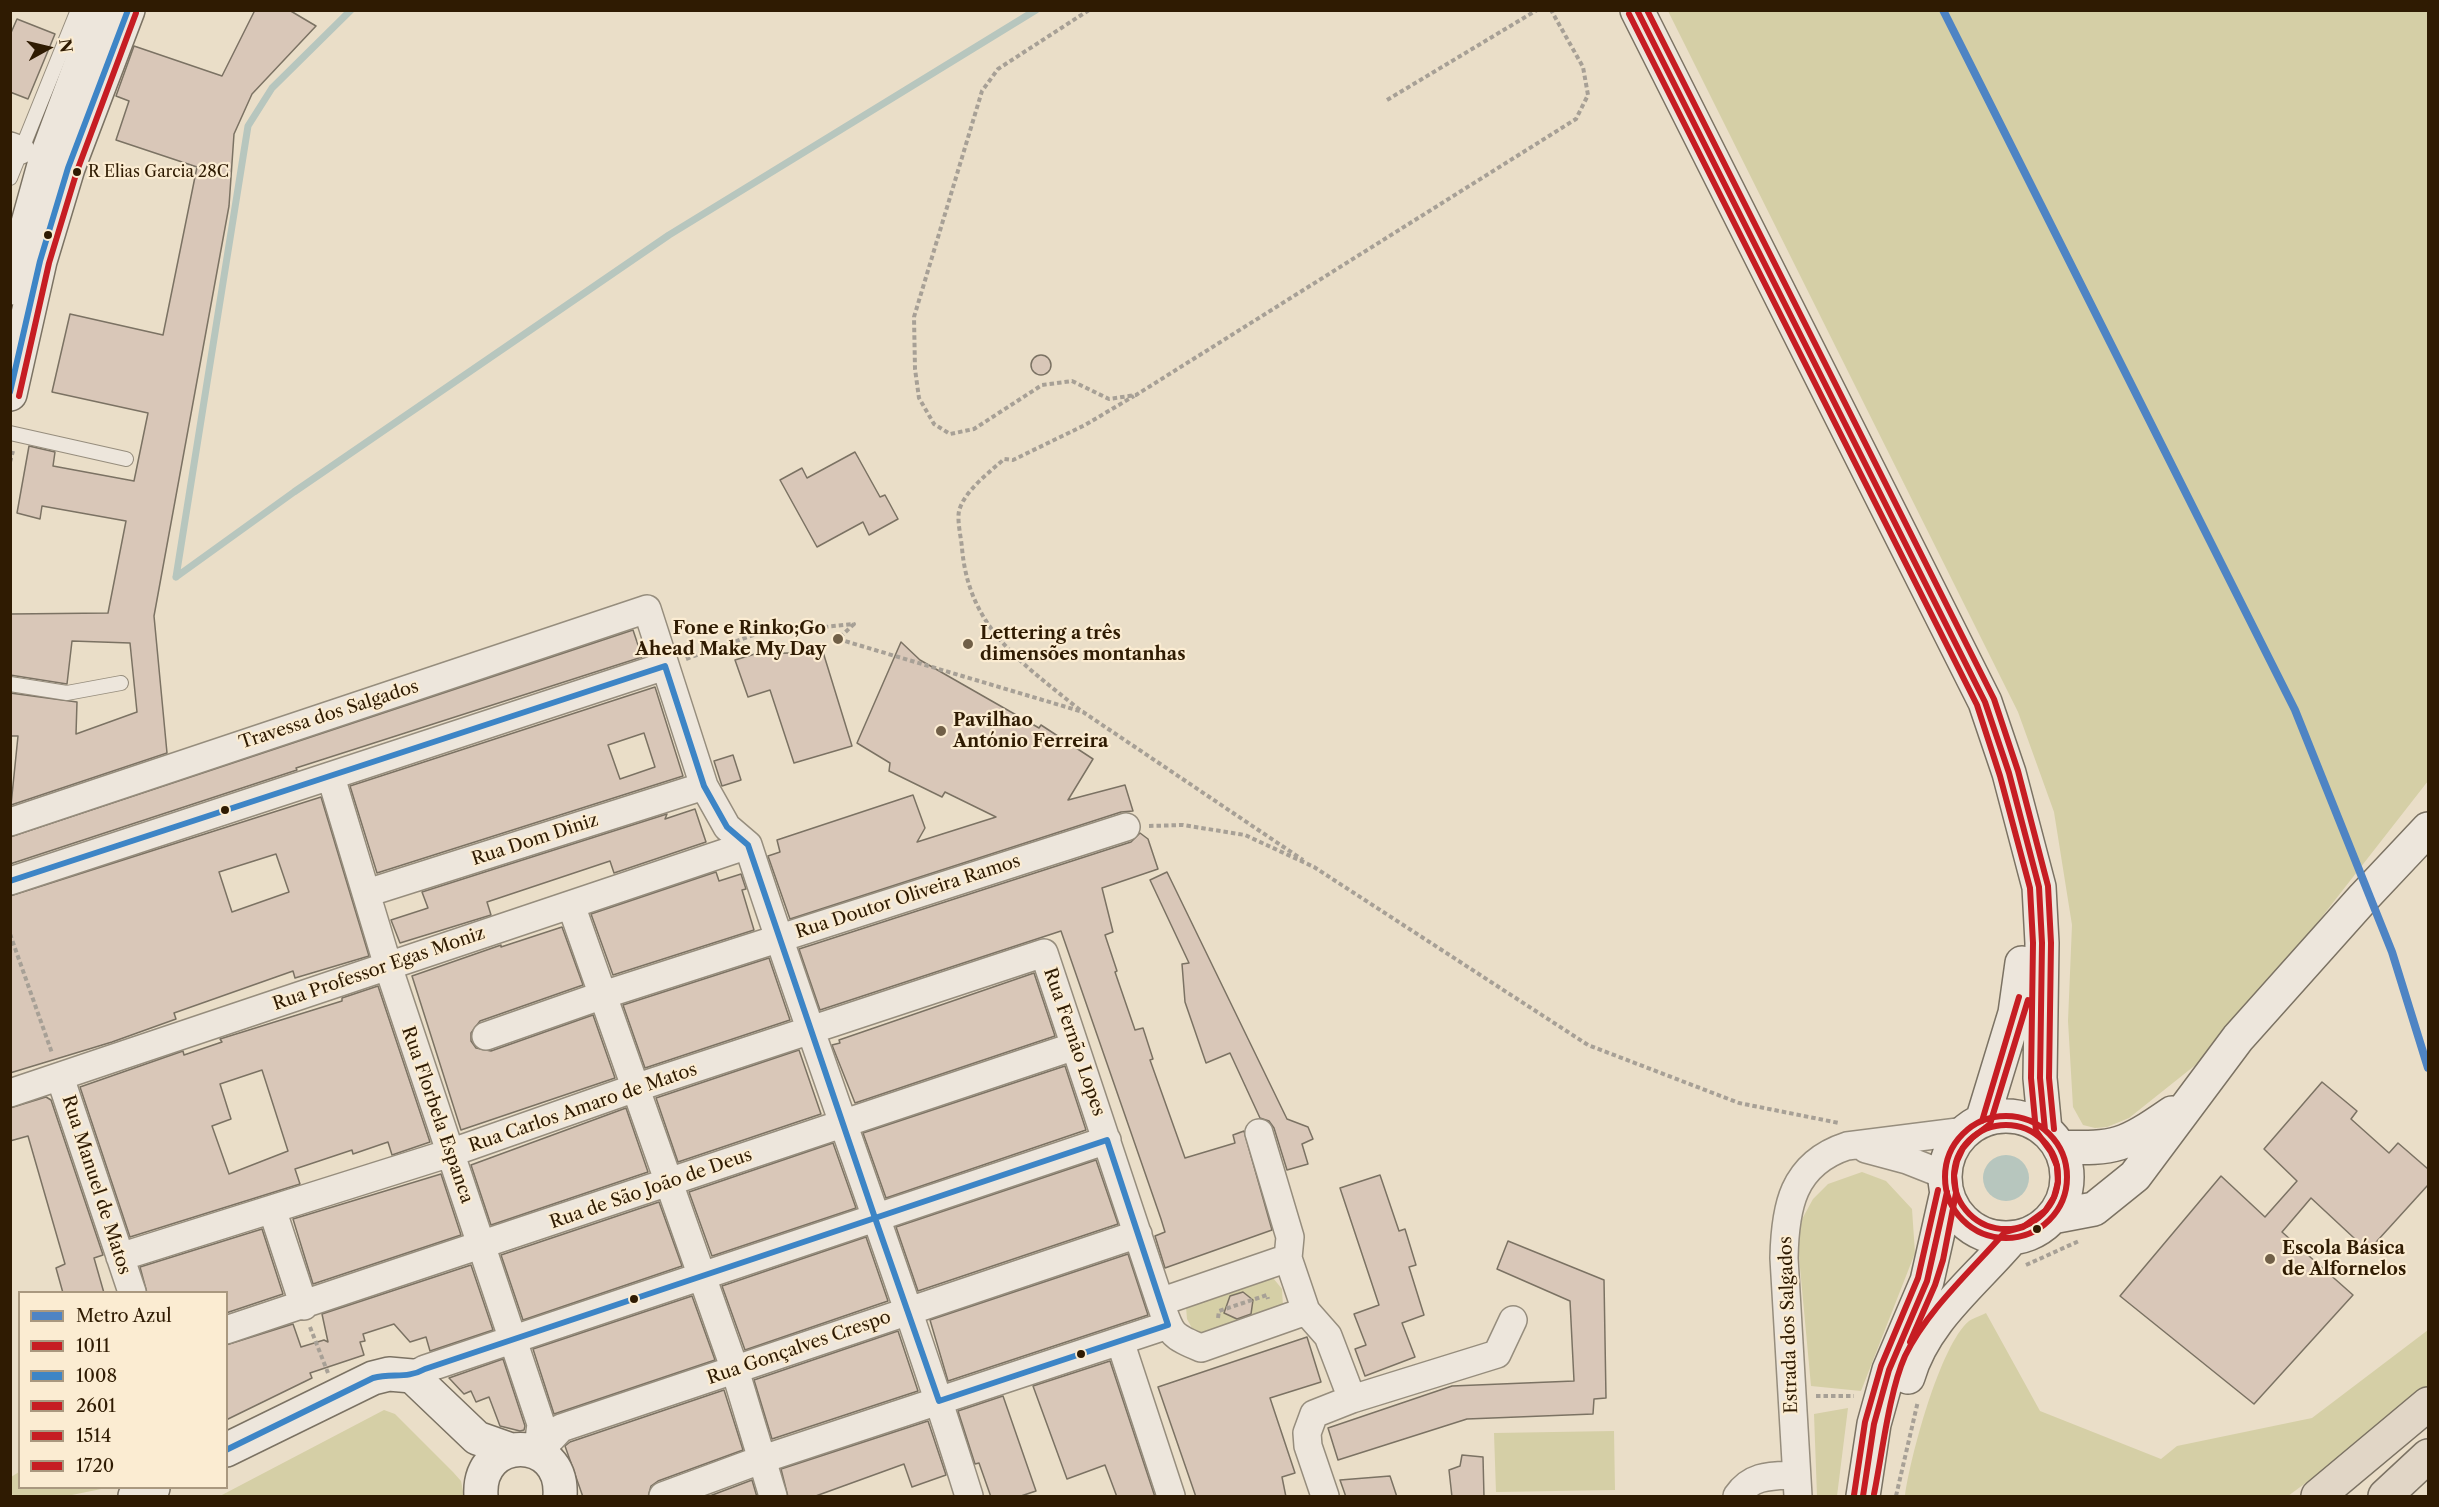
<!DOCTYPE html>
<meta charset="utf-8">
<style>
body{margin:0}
#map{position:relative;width:2439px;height:1507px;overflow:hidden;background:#eadec8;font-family:"Libre Caslon Text",serif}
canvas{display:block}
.frame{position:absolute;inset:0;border:12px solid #2f1b02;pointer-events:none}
.legend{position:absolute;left:18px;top:1291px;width:210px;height:198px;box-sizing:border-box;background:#fbecd2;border:2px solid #a9987f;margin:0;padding:8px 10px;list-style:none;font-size:18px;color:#2f1b02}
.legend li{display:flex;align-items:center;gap:12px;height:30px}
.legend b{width:30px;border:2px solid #a9987f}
.north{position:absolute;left:18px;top:18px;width:60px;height:60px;-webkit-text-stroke:4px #fbecd2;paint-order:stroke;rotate:82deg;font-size:16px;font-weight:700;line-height:24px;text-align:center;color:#2f1b02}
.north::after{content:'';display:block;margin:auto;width:21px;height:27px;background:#2f1b02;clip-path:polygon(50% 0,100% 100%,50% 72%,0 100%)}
</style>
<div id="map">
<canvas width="2439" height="1507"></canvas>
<div class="frame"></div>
<ul class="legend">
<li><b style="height:8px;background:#4e84c4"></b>Metro Azul</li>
<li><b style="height:8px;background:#c61d23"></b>1011</li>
<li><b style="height:8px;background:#3d85c6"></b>1008</li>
<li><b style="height:8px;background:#c61d23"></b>2601</li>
<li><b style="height:8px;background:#c61d23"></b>1514</li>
<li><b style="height:8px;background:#c61d23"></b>1720</li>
</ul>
<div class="north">N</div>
</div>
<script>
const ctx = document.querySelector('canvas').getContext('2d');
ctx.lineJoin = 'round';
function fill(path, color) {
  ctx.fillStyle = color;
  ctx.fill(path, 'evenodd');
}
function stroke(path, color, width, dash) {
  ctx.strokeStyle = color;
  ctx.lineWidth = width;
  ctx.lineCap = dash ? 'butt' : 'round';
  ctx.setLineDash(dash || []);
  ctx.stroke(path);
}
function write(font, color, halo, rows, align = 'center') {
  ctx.font = font + ' "Libre Caslon Text",serif';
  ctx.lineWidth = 4.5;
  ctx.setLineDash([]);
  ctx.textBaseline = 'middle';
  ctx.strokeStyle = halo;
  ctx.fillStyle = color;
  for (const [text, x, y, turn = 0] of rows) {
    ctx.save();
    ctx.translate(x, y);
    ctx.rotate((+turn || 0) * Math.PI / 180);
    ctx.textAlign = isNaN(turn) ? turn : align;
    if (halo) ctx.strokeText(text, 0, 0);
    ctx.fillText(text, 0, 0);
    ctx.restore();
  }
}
const green = new Path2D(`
 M1668,11h760v770l-132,169 -93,109 -74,59 -22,9 -12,1 -12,-3 -10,-18 -5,-86 4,-96 -18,-113 -36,-100z
 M1862,1172l24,9 26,28 3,44 -54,138 -50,-5 -13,-140 3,-25 12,-22 15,-15z
 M1269,1273l13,16 1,18 -77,28 -12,-3 -7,-13 -1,-12z
 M1986,1313l54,98 121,48 16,-13 135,-28 116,-88v63l-140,103h-383c5,-38 35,-151 64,-175 4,-3 12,-5 17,-8z
 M1848,1408l-11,88h-20l-3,-82z
 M384,1410l11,4 58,58 8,9 3,15h-244z
 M1614,1431l1,59 -119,2 -2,-59z
 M19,1472l1,16h86l-39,8h-51l-5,-2v-17z`);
const water = new Path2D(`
 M1983 1178a23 23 0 1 1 46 0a23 23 0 1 1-46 0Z`);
const stream = new Path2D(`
 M176,577l118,-85 375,-257 367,-225
 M176,577l72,-451 24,-38 79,-78`);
const building = new Path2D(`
 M255,10h34l27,16 -64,68 -18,40 -5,72 -75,410 13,137 -156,52 7,-69h-8v-43l67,9 -1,32 61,-22 -7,-69 -58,-2 -5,43 -57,-9v-61l98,-1 18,-92 -84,-15 -2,13 -23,-6 12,-67 26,6 -2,14 81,15 14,-68 -96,-21 18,-78 93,21 34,-168 -81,-27 13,-39 -13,-5 18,-50 88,30z
 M17,19l38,15 -27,65 -18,-7v-57z
 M1031 365a10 10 0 1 1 20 0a10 10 0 1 1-20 0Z
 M855,452l25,45 5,-2 13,24 -29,16 -6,-13 -46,25 -37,-67 22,-12 5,10z
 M633,630l9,27 -346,111 1,2 -287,94v-27z
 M901,642l19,18 119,68 2,-3 52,34 -25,41 57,-15 8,26 -12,1 -331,107 -22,-63 12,-4 -3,-12 136,-45 12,33 -8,14 79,-25 -51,-25 -3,5 -53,-26 1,-8 -33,-20z
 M823,652l29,94 -58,17 -24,-73 -22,7 -13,-37 20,-6z
 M655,687l28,89 -306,97 -27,-87zM644,733l11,34 -35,12 -12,-34z
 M733,755l8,25 -19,6 -8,-25z
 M321,797l48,159 -74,22 -2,-7 -119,42 2,6 -64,23 -102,31v-177zM276,854l13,38 -57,20 -13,-40z
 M695,809l11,33 -92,31 -4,-12 -123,41 4,13 -91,28 -9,-23 37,-12 -6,-16 245,-78 -2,5z
 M1140,833l8,6 10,30 -56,19 11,44 -8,3 12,36 -2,1 20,58 8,-2 10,31 -3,1 35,98 50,-15 -2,-8 11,-4 28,99 -107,38 -10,-32 10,-4 -4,-13 -100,-288 -241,79 -21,-61 332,-107z
 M716,872l3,9 22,-7 5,15 -4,1 12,40 -141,45 -22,-61z
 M1167,872l120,247 21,8 5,12 -11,5 6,20 -21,6 -13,-42 -5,-7 -9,-3 -30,-65 -24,10 -21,-61 -3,-38 7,-1 -39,-83z
 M562,927l21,58 -103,36 -9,12v8l5,7 15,3 102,-36 22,63 -154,52 -49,-154 89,-31v2z
 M769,958l21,62 -145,48 -22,-63z
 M1034,973l21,63 -200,67 -23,-58 8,-2 -1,-3z
 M378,986l52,156 -38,13 -4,-13 -35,12 -1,-4 -57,19 5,15 -170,53 -50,-150 103,-36 1,4 38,-13 -2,-3 122,-38v-3zM262,1070l26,81 -59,23 -17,-48 19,-7 -11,-35z
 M799,1050l22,64 -143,48 -22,-64z
 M1065,1066l21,64 -200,68 -23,-65z
 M2322,1082l35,29 -6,8 38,34 9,-10 30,26v16l-60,66 -57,-53 -29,34 71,63 -99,109 -134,-108 101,-120 44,41 32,-36 -33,-32z
 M46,1097l5,3 52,155 -9,3 10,35h-41l-7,-25 9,-4 -37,-128 -18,5v-33z
 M626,1108l22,64 -157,53 -20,-60z
 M833,1143l23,65 -144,48 -23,-64z
 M1096,1160l22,64 -200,67 -22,-64z
 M441,1174l20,61 -148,49 -20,-65z
 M1380,1175l19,56 6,-2 11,36 -7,2 15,48 -22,8 13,34 -50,19 -10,-27 11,-4 -12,-31 25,-9 -39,-117z
 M659,1202l23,64 -159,54 -22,-65z
 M262,1229l21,65 -57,19v-20h-79l-7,-26z
 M866,1237l22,64 -143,49 -23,-64z
 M1508,1241l96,39 2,118 -12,1 -1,15 -126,5 -129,41 -10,-32 124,-42 122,-5 -4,-80 -73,-32z
 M1128,1254l20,61 -200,66 -18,-61z
 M471,1265l22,65 -63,21 -4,-14 -16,5 -16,-18 -31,10 2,7 -5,1 4,13 -54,18 2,5 -86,42v-75l67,-21 8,23 23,-7 4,2 -6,-28z
 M1243,1292l10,8 -2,14 -14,5 -13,-6 6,-17z
 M692,1296l23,64 -161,54 -21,-65z
 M898,1331l20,60 -146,48 -18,-59z
 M1307,1337l14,45 -51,16 25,75 -13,4 4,20h-90l-38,-110z
 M503,1359l22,67 -1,4 -4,1 -20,-5 -11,-29 -13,5 -5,-11 -7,3 -15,-16z
 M1110,1361l45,136h-38l-12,-32 -38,14 -34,-93z
 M724,1390l19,60 -85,31 -7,5 -3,11h-65l-18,-51 5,-4z
 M1003,1396l33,95 -18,6h-27l-12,-34 -4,1 -17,-53z
 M928,1421l18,54 -34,12 -8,-23 -91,33h-25l-7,-28z
 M1462,1455l21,2 1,40h-32l-3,-27 11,-4z
 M1390,1476l7,21h-51l-6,-17z
 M752,1480l5,17h-50z`);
const path = new Path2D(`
 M1089,10l-91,59 -16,22 -68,226 1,52 4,29 15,26 16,10 24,-5 68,-44 30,-4 37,18 27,-4 440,-276 12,-24 -5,-28 -32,-57
 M1387,100l150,-90
 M10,462l3,-11
 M686,659l70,-25 98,-10 -16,15 245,73 220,148
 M1080,710c-59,-48 -111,-81 -118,-162 -1,-11 -5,-27 -3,-37 5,-20 31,-39 45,-52l9,1 72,-35 49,-29
 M1149,826l34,-1 62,10 69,32 274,178 151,58 100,20
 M10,934l42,119
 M2026,1265l53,-24
 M1218,1318l1,-7 48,-16 1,4
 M310,1327l18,46
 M1816,1396h38
 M1896,1496l22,-95`);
const lane = new Path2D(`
 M10,178l68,-168
 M10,433l116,26
 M10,684l57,9 54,-10`);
const street = new Path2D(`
 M10,146l11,4
 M331,777l57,189 153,458 -2,16 -6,11
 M10,822l637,-213 57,177 23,41 21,18
 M748,845c71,218 153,433 221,651
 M10,881l655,-215
 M367,893l337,-107
 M571,905l164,465 38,126
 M486,1036l117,-41 523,-168
 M60,1077l72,215
 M10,1093l738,-248
 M1259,1133l31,104 -2,21
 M1866,1149l41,11 38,15
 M272,1209l32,97
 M120,1257l330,-104 185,-65 409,-135 116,349c11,31 9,33 41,46l105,-37 -18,-53 -128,44
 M1306,1311l22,25 24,63
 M226,1330l849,-284
 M1120,1341l51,155
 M412,1376l13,-7 682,-229
 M545,1458l2,-15 14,-15 577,-194
 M663,1496l100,-37 405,-134
 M1325,1496l-17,-50 -1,-13 7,-19 38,-15 145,-45 16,-34
 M1737,1496c15,-22 35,-20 59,-21
 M1798,1496l-14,-238c1,-50 8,-94 63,-112l119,-15`);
const secondary = new Path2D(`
 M1637,10l348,692 24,71 30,114 3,56 -2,135 5,52
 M10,288l36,-130 55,-148
 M10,394l30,-133 28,-93 60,-158
 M1945 1177a61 61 0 1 1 122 0a61 61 0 1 1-122 0Z
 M1982,1121l33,-108 7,-50
 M2059,1147c58,2 65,-1 113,-34
 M2052,1217l42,-8 41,-33 103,-138 126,-141 64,-68
 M1908,1377c16,-57 68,-96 104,-139
 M226,1450l147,-72 16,-4 23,2 65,62 34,12
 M135,1496l18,-8
 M481,1496c-4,-62 83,-62 79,0
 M1863,1496l11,-72 15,-54 38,-89 20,-89`);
const highway = new Path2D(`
 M2318,1496l110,-92
 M2385,1496l43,-40`);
const bus1 = new Path2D(`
 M1637,10l348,692 24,71 30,114 3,56 -2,135 5,52
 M1945 1177a61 61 0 1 1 122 0a61 61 0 1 1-122 0Z
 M1982,1121l37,-124
 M1863,1496l11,-72 15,-54 38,-89 20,-89`);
const bus2 = new Path2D(`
 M10,392l30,-131 28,-93 60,-158
 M10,881l655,-215 39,120 23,41 21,18 127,373
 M1107,1140l61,185 -229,76 -64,-183z
 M226,1450l147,-72c20,-5 34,1 52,-9l450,-151`);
const bus3 = new Path2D(`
 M1629,14l348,691 23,71 30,112 3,55 -2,135 5,53 15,21 6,14 1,16 -4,15 -9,14 -22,16 -18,5c-34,39 -77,77 -100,124 -16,36 -23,99 -31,138
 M1910,1342l25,-57 8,-25 13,-67 -2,-18 3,-14 6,-13 9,-10 18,-14 38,-124`);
const bus4 = new Path2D(`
 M1647,10l347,689 24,72 30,115 3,57 -2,135 5,51
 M1954 1177a52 52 0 1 1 104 0a52 52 0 1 1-104 0Z
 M1854,1495l11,-73 16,-56 37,-88 20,-88`);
const bus5 = new Path2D(`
 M19,396l30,-133 28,-92 59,-158`);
const metro1 = new Path2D(`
 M1943,10l352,700 97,242 36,116`);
const markers = [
 [77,172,5,"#2f1b02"],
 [48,235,5,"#2f1b02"],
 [838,639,6,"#705f47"],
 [968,644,6,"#705f47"],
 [941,731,6,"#705f47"],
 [225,810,5,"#2f1b02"],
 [2037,1229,5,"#2f1b02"],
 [2270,1259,6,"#705f47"],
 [634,1299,5,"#2f1b02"],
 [1081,1354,5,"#2f1b02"]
];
const busNames = [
 ["R Elias Garcia 28C",88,172]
];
const poiNames = [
 ["Fone e Rinko;Go",826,629,"right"],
 ["Ahead Make My Day",826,650,"right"],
 ["Lettering a três",980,634],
 ["dimensões montanhas",980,655],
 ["Pavilhao",953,721],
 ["António Ferreira",953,742],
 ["Escola Básica",2282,1249],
 ["de Alfornelos",2282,1270]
];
const streetNames = [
 ["Travessa dos Salgados",329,715,-18],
 ["Rua Dom Diniz",535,840,-18],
 ["Rua Doutor Oliveira Ramos",908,897,-18],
 ["Rua Professor Egas Moniz",379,969,-19],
 ["Rua Fernão Lopes",1074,1042,71],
 ["Rua Carlos Amaro de Matos",583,1108,-19],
 ["Rua Florbela Espanca",437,1115,71],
 ["Rua Manuel de Matos",96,1185,72],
 ["Rua de São João de Deus",651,1189,-19],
 ["Estrada dos Salgados",1789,1325,-92],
 ["Rua Gonçalves Crespo",799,1348,-19]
];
fill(green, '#d5cfa6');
fill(water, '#b7c6be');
stroke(stream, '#b7c6be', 7);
fill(building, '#d9c7b8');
stroke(building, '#7b7263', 1.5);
stroke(lane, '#968d7d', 16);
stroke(street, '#968d7d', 30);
stroke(secondary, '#7b7263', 36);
stroke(highway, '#7b7263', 36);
stroke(path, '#a7a096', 4, [4.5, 3]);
stroke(lane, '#ede6dc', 14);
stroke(street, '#ede6dc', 27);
stroke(secondary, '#ede6dc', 33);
stroke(highway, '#e1d6c6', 33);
stroke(bus1, '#c61d23', 6);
stroke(bus2, '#3d85c6', 6);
stroke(bus3, '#c61d23', 6);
stroke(bus4, '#c61d23', 6);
stroke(bus5, '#c61d23', 6);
stroke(metro1, '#4e84c4', 8);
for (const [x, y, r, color] of markers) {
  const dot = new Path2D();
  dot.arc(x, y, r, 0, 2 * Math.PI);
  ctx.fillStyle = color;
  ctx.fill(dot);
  stroke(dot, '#fbecd2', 2);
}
write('16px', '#2f1b02', '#fbecd2', busNames, 'left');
write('bold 18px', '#2f1b02', '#fbecd2', poiNames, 'left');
write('18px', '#2f1b02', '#fbecd2', streetNames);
</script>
